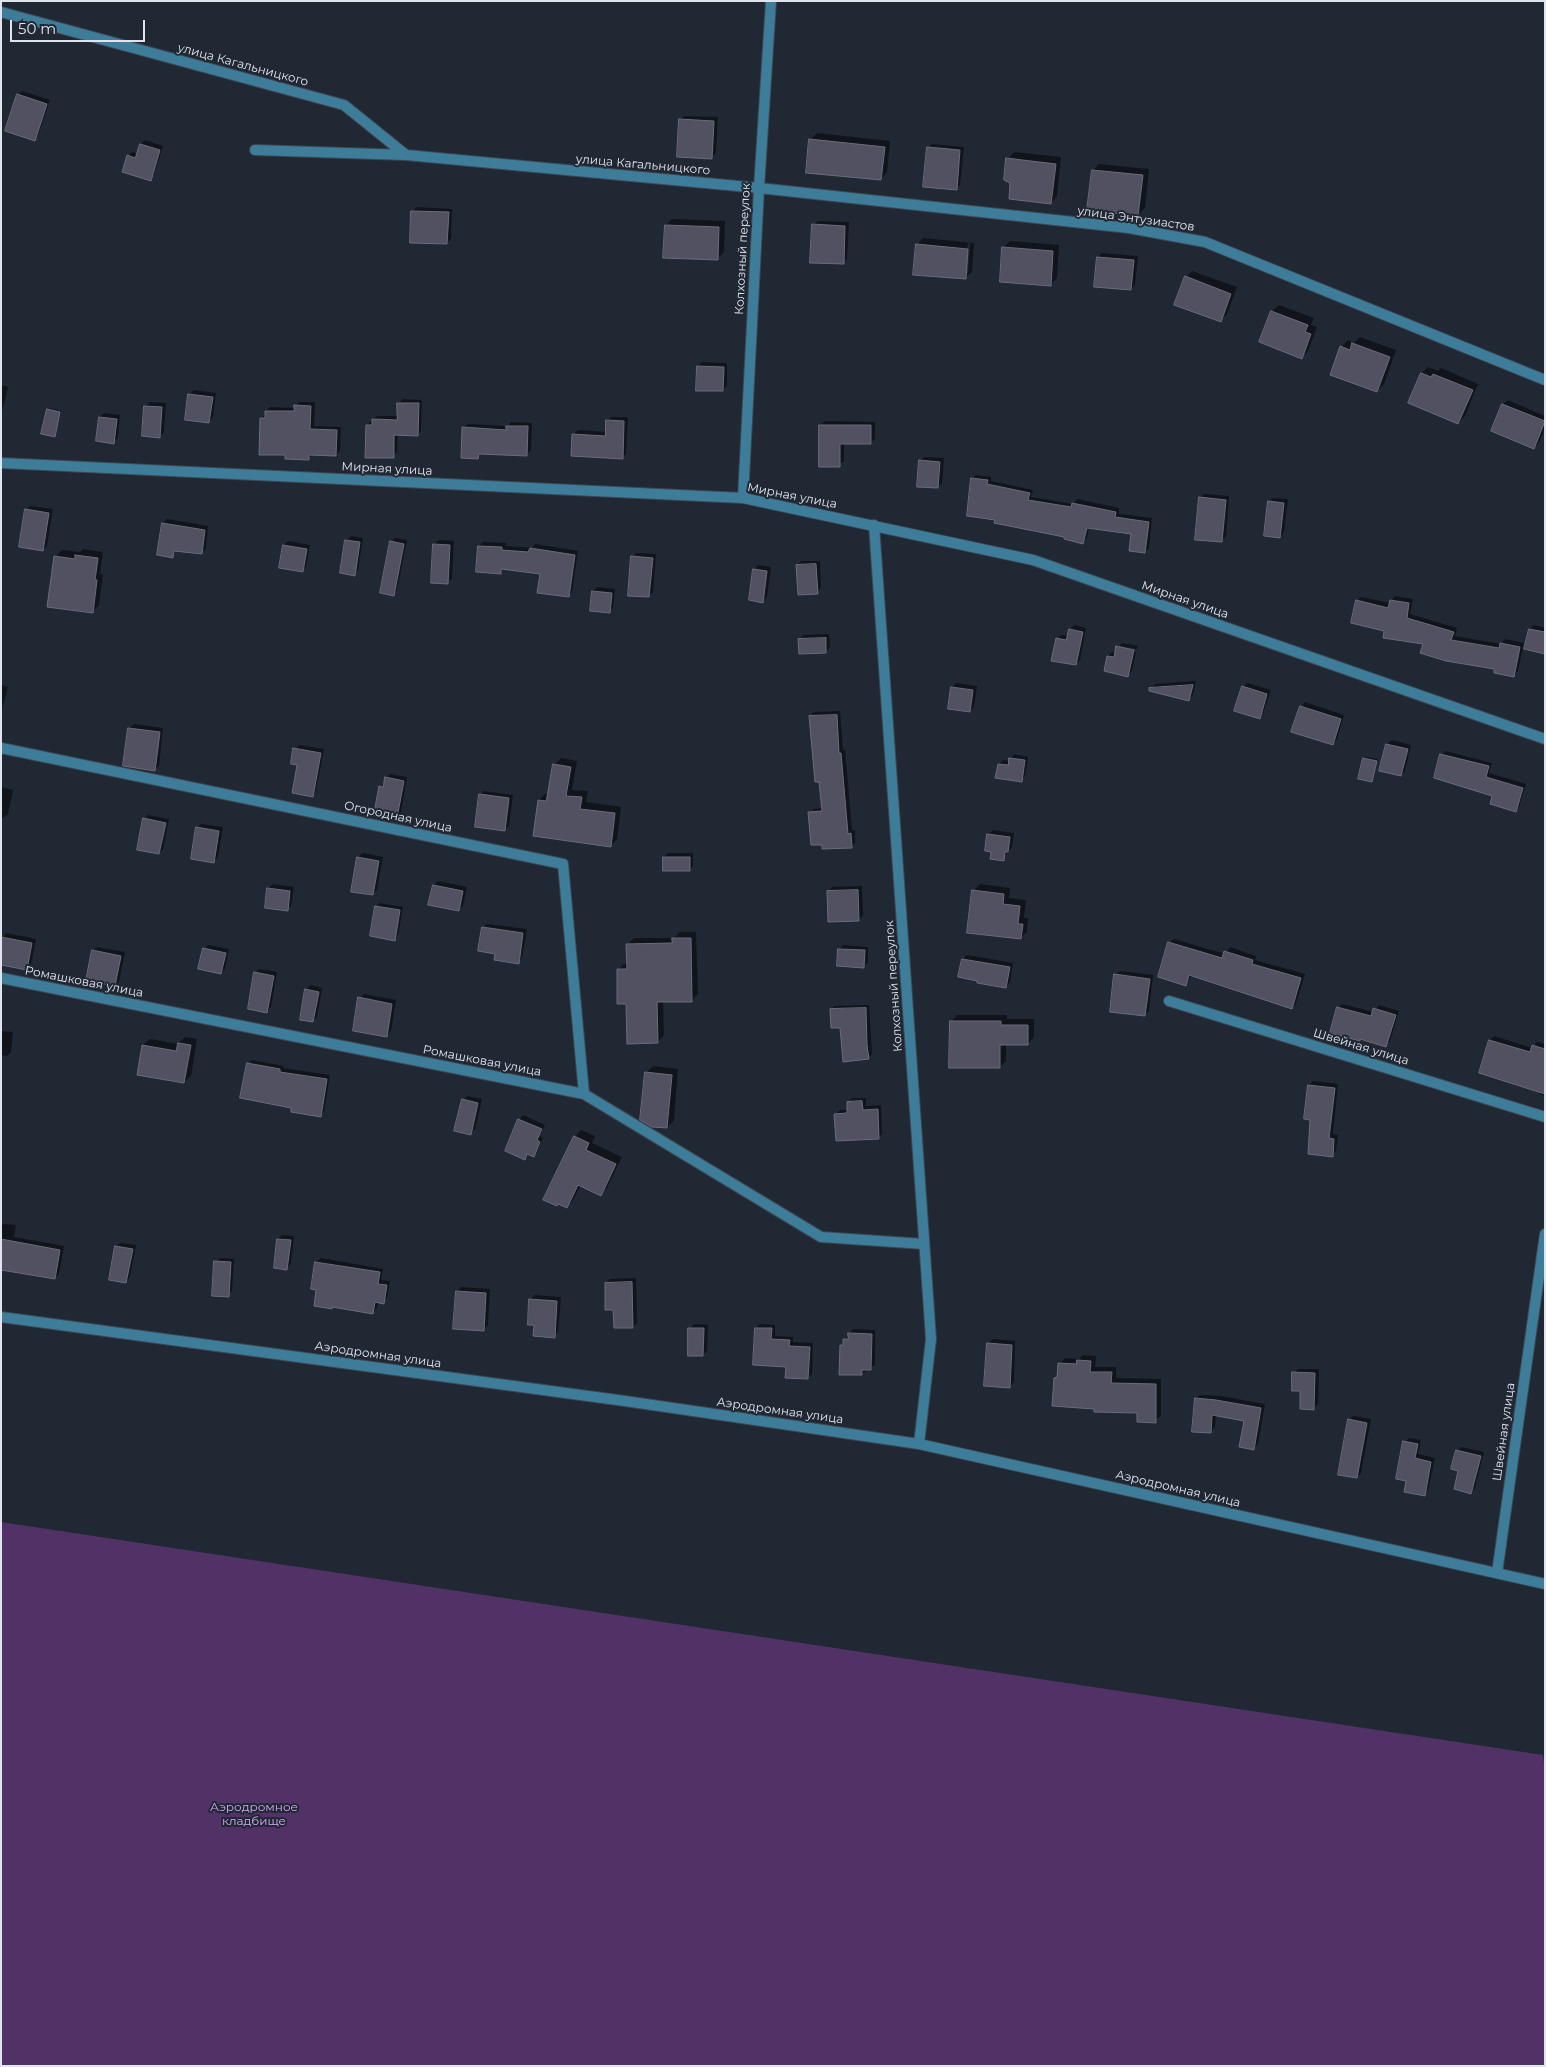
<!DOCTYPE html>
<meta charset="utf-8">
<style>
body{margin:0}
#map{position:relative;width:1546px;height:2067px;overflow:hidden;background:#202834;font-family:Montserrat,sans-serif}
canvas{display:block}
.frame{position:absolute;inset:0;border:2px solid #e0e5ed;pointer-events:none}
.scale{position:absolute;left:10px;top:20px;width:135px;height:22px;box-sizing:border-box;border:2px solid #e0e5ed;border-top:0;padding-left:6px;font-size:15px;line-height:18px;white-space:nowrap;color:#e0e5ed;-webkit-text-stroke:4px #202834;paint-order:stroke}
</style>
<div id="map">
<canvas width="1546" height="2067"></canvas>
<div class="frame"></div>
<div class="scale">50 m</div>
</div>
<script>
const ctx = document.querySelector('canvas').getContext('2d');
ctx.lineJoin = 'round';
function fill(path, color) {
  ctx.fillStyle = color;
  ctx.fill(path, 'evenodd');
}
function stroke(path, color, width, dash) {
  ctx.strokeStyle = color;
  ctx.lineWidth = width;
  ctx.lineCap = dash ? 'butt' : 'round';
  ctx.setLineDash(dash || []);
  ctx.stroke(path);
}
function write(font, color, halo, rows, align = 'center') {
  ctx.font = font + ' Montserrat,sans-serif';
  ctx.lineWidth = 4;
  ctx.setLineDash([]);
  ctx.textBaseline = 'middle';
  ctx.strokeStyle = halo;
  ctx.fillStyle = color;
  for (const [text, x, y, turn = 0] of rows) {
    ctx.save();
    ctx.translate(x, y);
    ctx.rotate((+turn || 0) * Math.PI / 180);
    ctx.textAlign = isNaN(turn) ? turn : align;
    if (halo) ctx.strokeText(text, 0, 0);
    ctx.fillText(text, 0, 0);
    ctx.restore();
  }
}
const green = new Path2D(`
 M1,1522l1542,233 2,17v294h-1544z`);
const shadow = new Path2D(`
 M22,91l28,9 -12,36 -4,4 -16,-45z
 M684,116l34,1 -2,36 -4,4 -32,-37z
 M817,133l73,8 -3,31 -6,7 -71,-39z
 M145,140l18,6 -9,29 -4,4 -22,-23 4,-4 6,2 3,-10z
 M932,144l32,3 -4,38 -4,4 -28,-41z
 M1014,152l47,5 -4,39 -6,7 -39,-21 -4,-23z
 M1099,164l50,5 -4,39 -7,7 -45,-45z
 M417,207l35,2 -1,30 -4,4 -34,-32z
 M672,219l53,2 -1,31 -7,7 -51,-34z
 M818,221l31,1 -2,37 -4,4 -30,-38z
 M923,238l51,5 -2,29 -7,6 -48,-33zM968,243h2l-2,30h-3z
 M1010,241l49,4 -2,33 -7,7 -47,-37z
 M1102,253l36,3 -3,29 -4,4 -33,-32z
 M1192,271l45,16 -10,27 -7,7 -34,-44z
 M1279,305l35,13 -3,7 6,2 -9,24 -7,7 -41,-16 12,-31z
 M1360,337l36,13 -12,34 -7,7 -36,-44 7,-7 6,3z
 M702,362l25,1v23l-4,4 -25,-24z
 M1428,367l10,4 3,-3 37,16 -13,32 -7,7 -36,-50z
 M1,385l7,2 -7,28z
 M194,390l22,3 -3,24 -4,5 -23,-4 4,-24z
 M403,399l19,1 -1,31 -4,4 -19,-1 -1,18 -4,5 -26,-32 10,-9h21l1,-13z
 M1508,400l37,16v12l-7,16 -4,4 -41,-18 10,-26z
 M150,402l16,1 -2,29 -4,4 -14,-30z
 M299,402h16l-1,24 27,1 -1,24 -4,4 -23,-1 -5,5 -21,-5 -26,-36 5,-4v-3l4,-4 25,1z
 M50,408l11,3 -6,24 -7,-25z
 M104,413l16,2 -2,23 -5,4 -13,-25z
 M611,417h17l-2,37 -4,4 -48,-24 4,-4 29,2v-11z
 M825,421l50,1v17l-5,4h-26v18l-5,4 -19,-40z
 M511,422l21,1 -1,27 -4,4 -45,-1 -4,5 -15,-30 5,-4 40,2z
 M924,457l20,1 -2,25 -4,4 -18,-26z
 M976,475l15,2v4l42,9 -2,7 42,7 4,-5 42,9v6l33,4 -3,30 -4,4 -13,-19 -43,-6 -2,11 -4,4 -86,-24 -25,-39z
 M1204,494l25,2 -3,41 -5,4 -21,-43z
 M1273,498l15,1 -4,33 -4,5 -11,-35z
 M30,506l23,3 -6,37 -4,4 -17,-40z
 M167,519l41,7 -2,23 -5,4 -24,-3 -5,6 -9,-33z
 M351,536l12,2 -5,32 -4,4 -7,-33z
 M395,538l12,2 -10,50 -4,5 -2,-53z
 M439,540l15,1 -2,37 -4,4 -14,-38z
 M288,541l22,4 -4,22 -4,4 -18,-26z
 M483,542l23,1v3l26,2 3,-4 43,7 -6,41 -4,4 -27,-23 -37,-4 -4,3 -21,-26z
 M83,549l20,3 -3,22h3l-4,31 -7,7 -36,-56 6,-6 18,2z
 M636,553l20,1 -3,38 -4,4 -17,-39z
 M801,561h19l1,27 -4,4 -20,-26z
 M758,565l13,2 -4,30 -4,4 -9,-31z
 M597,587l18,2 -2,19 -4,4 -16,-21z
 M1395,596l18,3 -3,15 47,14 -2,8 46,8 4,-5 19,4 -6,28 -4,4 -128,-45 -29,-29 4,-4 29,6z
 M1074,625l12,3 -6,32 -4,4 -19,-25 4,-4 8,1 1,-6z
 M1534,625l11,3v24l-15,-23z
 M829,634l1,13 -4,4 -27,-11 4,-5z
 M1122,643l16,3 -1,3 -18,-3z
 M1119,646v2l17,4 -4,19 -4,4 -20,-19 4,-4 4,1z
 M1196,681l-3,14 -4,4 -38,-10 4,-5z
 M956,683l21,3 -3,21 -4,4 -18,-23z
 M1247,683l24,7 -8,23 -4,5 -16,-31z
 M1,685l7,2 -7,26z
 M1305,702l39,13 -7,25 -5,4 -31,-37z
 M840,711l3,39h2l7,80h3v12l-4,5 -28,-4 -14,-30 5,-4 9,-1 -13,-92 4,-4z
 M134,724l29,4 -4,38 -5,4 -24,-42z
 M1392,740l19,5 -6,26 -4,4 -20,-5 6,-26z
 M299,745l25,4 -8,42 -4,5 -14,-32 -3,-15z
 M1445,751l47,12 -3,10 37,11 -7,23 -3,3 -22,-15 -52,-40z
 M1014,754l14,3 -3,19 -4,5 -22,-17 4,-4 7,1z
 M1366,757l12,2 -6,22 -8,-23z
 M561,758l16,3 -5,29 16,1 -2,11 35,5 -4,32 -6,7 -72,-46 6,-6h3l6,-29z
 M390,774l17,3 -6,35 -4,4 -17,-29 5,-4 1,-5z
 M1,787l12,3 -5,24 -5,4h-2z
 M484,791l29,4 -4,31 -4,4 -25,-35z
 M148,815l21,4 -6,30 -4,4 -15,-34z
 M201,824l22,3 -5,30 -4,4 -17,-33z
 M993,830l21,3 -2,14 -9,12 -10,-8 -5,-16z
 M363,853l20,4 -6,33 -4,4 -15,-37z
 M668,853h25v13l-4,4 -25,-13z
 M438,881l29,6 -4,19 -4,4 -25,-25z
 M273,884l21,3 -3,19 -4,4 -21,-3 3,-19z
 M980,884l30,4 -1,10 17,2 -2,18h4l-1,14 -7,6 -47,-47z
 M862,886l1,29 -4,5 -31,-29 4,-4z
 M380,903l23,4 -5,28 -4,4 -18,-32z
 M487,924l40,5 -5,29 -4,5 -22,-11 -13,-24z
 M680,932h16l2,62 -6,6 -29,1 1,34 -6,7 -31,-39 -9,-33 6,-6 4,-1v-19l6,-6h40z
 M6,933l30,6 -5,25 -4,4 -25,-30z
 M1174,939l51,15 5,-7 26,9 -1,4 50,14 -9,30 -4,4 -100,-33 -6,9 -17,-41z
 M208,945l21,4 -4,20 -4,4 -17,-24z
 M843,945l25,2v15l-4,4 -25,-16z
 M97,947l28,5 -6,29 -4,4 -22,-34z
 M967,955l46,8 -3,20 -4,4 -43,-28z
 M259,969l18,3 -6,35 -4,4 -12,-38z
 M1120,971l33,4 -4,36 -4,4 -30,-40z
 M311,985l11,3 -5,29 -4,4 -7,-32z
 M364,994l32,6 -5,31 -4,4 -27,-37z
 M1342,1004l32,8 5,-7 20,6 -9,30 -5,5 -47,-38z
 M869,1005l3,49 -3,3 -25,3 -3,-34 -10,-16 3,-4z
 M957,1015h50v4h27v18l-7,7 -21,-1v18l-6,6 -49,-45z
 M1,1031l12,1 -2,20 -4,4 -6,-1z
 M1494,1036l38,12 5,-6 8,2v52l-6,-2 1,-3 -50,-51z
 M185,1037l12,2 -6,37 -7,6 -41,-37 7,-6 28,5z
 M252,1060l32,6 -1,2 47,7 -6,37 -4,4 -27,-9 -45,-43z
 M653,1066l25,3 -4,52 -7,6 -21,-54z
 M1313,1081l25,3 -5,50 5,1 -2,16 -4,4 -20,-36 -3,-34z
 M467,1096l15,3 -7,30 -5,5 -7,-34z
 M852,1098h14v8l15,-1 1,29 -4,4 -42,-24 4,-4h8v-7z
 M523,1115l22,10 -5,11 3,2 -6,14 -4,4 -4,-2 -5,4 -18,-8 13,-30z
 M581,1130l14,6 -3,7 30,14 -15,31 -6,6 -20,-9 -8,15 -6,6 8,-69z
 M3,1224l13,1 -2,12 50,9 -5,28 -4,4 -54,-9v-44z
 M282,1235l12,1 -3,28 -4,4 -9,-29z
 M120,1243l16,2 -6,32 -4,5 -10,-35z
 M220,1258l14,1 -2,32 -4,4 -12,-33z
 M321,1258l62,11 -2,11 9,1 -3,17 -4,4h-5l-1,6 -4,4 -55,-23 -1,-27z
 M636,1278l1,45 -4,4 -18,-18 -9,-26 4,-4z
 M461,1287l29,2 -2,36 -5,5 -26,-38z
 M535,1295l26,2 -3,35 -4,4 -18,-12 -5,-25z
 M694,1324l14,1 -1,26 -4,4 -13,-26z
 M760,1324l15,1v11l18,1v5l20,1 -1,31 -4,4 -21,-12 -31,-38z
 M853,1329l22,1v35l-13,9 -21,-29z
 M993,1339l22,2 -1,41 -4,4 -22,-42z
 M1083,1355l13,1 -1,11h21v11l45,1v37l-6,5 -17,-9 -42,-4 -37,-32 1,-13 5,-5 14,1z
 M1298,1369h21l-1,35 -4,4 -13,-18 -7,-17z
 M1200,1395l21,1 44,8 -7,40 -4,4 -8,-28 -30,-6 -1,13 -5,5 -14,-33z
 M1353,1416l18,3 -10,54 -4,4 -8,-57z
 M1409,1438l12,2 -3,14 17,4 -7,32 -4,4 -16,-14 -3,-38z
 M1461,1447l23,5 -9,36 -4,4 -11,-22 -3,-19z`);
const building = new Path2D(`
 M17,94l30,10 -12,37 -30,-10z
 M679,119l35,2 -2,38 -35,-2z
 M809,139l76,8 -4,33 -75,-7z
 M140,144l20,6 -9,31 -29,-9 5,-17 8,3z
 M927,147l33,3 -3,40 -34,-3z
 M1006,158l50,6 -5,40 -42,-5 1,-16 -6,-3z
 M1092,170l51,5 -5,41 -51,-6z
 M411,211l38,1 -2,32 -37,-1z
 M812,224l33,2 -1,38 -34,-1z
 M665,225l54,2 -1,33 -55,-2z
 M916,244l52,5 -2,30 -53,-4z
 M1002,247l51,4 -2,35 -51,-4z
 M1097,257l37,3 -3,30 -37,-3z
 M1185,276l46,18 -10,28 -47,-17z
 M1271,311l37,14 -3,7 6,2 -9,25 -43,-17z
 M1352,343l38,14 -13,35 -47,-17 10,-29 10,4z
 M697,366l27,1 -1,24h-27z
 M1421,373l10,4 2,-3 40,16 -15,34 -50,-21z
 M188,394l25,3 -4,26 -24,-3z
 M397,403h22l-1,33 -24,-1v23h-29l1,-33h6v-6l25,1z
 M1502,404l43,17 -11,28 -43,-18z
 M294,405l17,1 -1,23 27,1 -1,26 -27,-1v5l-24,-1v-4h-26l1,-37h5v-7h29z
 M144,406l18,1 -2,31 -18,-2z
 M47,409l13,3 -5,25 -14,-3z
 M99,417l18,2 -3,25 -18,-3z
 M606,420l18,1 -1,38 -52,-3 1,-22 33,2z
 M819,425h52v19h-31v23h-21z
 M506,426h22l-1,30 -48,-2 -1,5 -17,-1 1,-31 44,3z
 M919,460l21,2 -2,26 -21,-1z
 M971,478l17,2 -1,4 43,9 -2,7 43,7 1,-4 44,9 -1,5 34,5 -4,31 -16,-2 2,-17 -44,-6 -4,16 -19,-5v-2l-70,-14 1,-3 -28,-4z
 M1199,497l27,3 -4,42 -27,-2z
 M1268,501l16,2 -4,35 -16,-2z
 M25,509l24,4 -6,38 -24,-4z
 M162,523l43,7 -3,24 -28,-3 -1,7 -16,-3z
 M345,540l15,2 -5,34 -15,-3z
 M390,541l14,3 -10,52 -14,-3z
 M433,544l17,1 -2,39 -17,-1z
 M283,545l24,4 -4,23 -24,-4z
 M478,546l24,1v3l26,2 2,-4 45,7 -6,42 -32,-4 3,-19 -39,-5v5l-25,-2z
 M75,555l23,3 -3,22h2l-4,33 -46,-6 7,-51 21,3z
 M631,556l22,2 -4,39 -21,-1z
 M816,564l2,30 -20,1 -2,-30z
 M753,569l14,2 -4,32 -14,-3z
 M592,591l20,2 -2,20 -20,-2z
 M1356,600l32,8 2,-8 19,3 -2,15 47,14 -3,8 48,8 1,-5 20,4 -6,30 -20,-4v-4l-48,-8 -26,-8 3,-9 -40,-6 1,-7 -33,-8z
 M1069,629l14,3 -7,33 -25,-4 5,-23 10,2z
 M1529,629l16,3v22l-21,-5z
 M826,638v15l-27,1 -1,-15z
 M1116,646l18,4 -6,27 -24,-6 3,-15 7,1z
 M1193,685l-4,16 -40,-10v-3z
 M1242,686l25,8 -7,25 -26,-8z
 M951,687l22,3 -3,22 -22,-3z
 M1300,706l41,13 -8,26 -42,-13z
 M837,715l2,38h2l7,81 3,-1 1,15 -30,1v-4h-11l-3,-33 14,-1 -3,-29h-4l-6,-66z
 M128,728l32,4 -5,39 -32,-5z
 M1386,744l22,5 -7,27 -22,-5z
 M293,748l28,5 -8,44 -21,-4 5,-28 -6,-1z
 M1440,754l49,12 -3,11 37,11 -7,24 -26,-8 2,-8 -58,-18z
 M1009,758l16,2 -3,22 -27,-4 3,-14 10,1z
 M1363,758l14,3 -5,21 -14,-3z
 M553,764l18,3 -5,29 16,1 -2,12 35,4 -4,34 -78,-11 5,-36 8,1z
 M385,777l19,4 -7,37 -23,-5 5,-27 4,1z
 M479,794l30,4 -4,33 -30,-4z
 M143,818l23,5 -7,31 -22,-4z
 M196,827l23,4 -5,32 -23,-4z
 M987,834l23,3 -2,15h-3l-1,9 -14,-2 1,-7 -6,-1z
 M357,857l22,4 -6,34 -22,-3z
 M663,857h27v14h-27z
 M433,885l30,6 -4,20 -31,-6z
 M267,888l23,3 -2,20 -23,-3z
 M858,890l1,31 -31,1 -1,-31z
 M972,890l32,4 -1,10 17,2 -2,18h5l-2,15 -54,-6z
 M375,906l25,4 -5,31 -25,-5z
 M482,927l41,6 -4,31 -25,-4 1,-6 -17,-3z
 M1,937l31,6 -5,27 -26,-5z
 M672,938h19l1,64h-35l1,41 -31,1 -1,-40h-9v-35h10l-1,-25 46,-1z
 M1168,942l54,16 2,-7 29,9 -1,4 49,14 -9,31 -103,-34 -3,11 -28,-9z
 M203,948l23,5 -5,21 -23,-5z
 M838,949l27,1 -1,18 -27,-2z
 M92,950l29,6 -6,30 -29,-5z
 M962,959l48,8 -4,21 -29,-5v-2l-19,-4z
 M254,972l20,4 -7,37 -19,-4z
 M1114,974l36,5 -5,37 -35,-4z
 M305,989l14,3 -6,30 -13,-2z
 M358,997l34,7 -5,33 -34,-6z
 M1337,1007l34,9 2,-8 23,7 -10,32 -26,-8v2l-30,-8z
 M866,1008l1,37 2,14 -26,3 -3,-34h-9l-1,-19z
 M950,1021h51v4h27v20h-28v23h-51z
 M1489,1040l41,12 2,-7 13,4v45l-66,-21z
 M178,1043l13,2 -7,38 -47,-8 5,-30 34,6z
 M247,1063l33,6v3l47,7 -6,38 -30,-5v-4l-51,-10z
 M645,1072l27,3 -5,53 -15,-1 -12,-7z
 M1308,1085l27,3 -6,50 5,1 -1,18 -25,-3 2,-34 -6,-1z
 M462,1099l16,4 -7,32 -17,-4z
 M862,1101l1,9 15,-1 1,30 -43,2 -2,-27 13,-1v-11z
 M518,1119l24,10 -5,11 3,2 -6,15 -7,-3 -2,6 -20,-9z
 M574,1136l15,7 -3,7 30,14 -15,32 -23,-11 -11,23 -9,-4 -1,2 -14,-6z
 M1,1239l59,11 -5,29 -54,-9z
 M277,1239l14,1 -4,30 -13,-2z
 M115,1246l18,3 -7,34 -17,-3z
 M214,1261l17,1 -2,35 -17,-1z
 M315,1262l65,10 -2,12 9,1 -3,19 -9,-2 -2,12 -41,-7v2l-18,-3 2,-16 -5,-1z
 M632,1282l1,46h-19l-1,-18h-8v-27z
 M456,1291l30,2 -2,38 -31,-2z
 M529,1299l28,2 -2,37 -22,-2 1,-11h-6z
 M688,1328h16l-1,28h-15z
 M755,1328h17l-1,11 19,1 -1,6 21,1 -2,32 -23,-1 1,-11 -33,-2z
 M848,1333l24,1 -1,36h-9v5h-23l1,-30h3v-6h5z
 M987,1343l25,2 -2,43 -26,-2z
 M1077,1360l14,1 -1,11h22l-1,11 45,1v39l-19,-1v-9l-43,-1v-3l-42,-3 2,-28 3,-1 1,-14 18,1z
 M1292,1372l23,1 -1,37 -14,-1v-18h-8z
 M1195,1398l21,2 45,8 -7,42 -15,-3 5,-26 -32,-6 -1,18 -19,-1z
 M1348,1419l19,4 -10,55 -19,-3z
 M1403,1441l15,3 -3,14 16,4 -6,34 -21,-4 2,-11 -10,-2z
 M1456,1450l25,6 -10,38 -17,-5 4,-18 -7,-2z`);
const minor = new Path2D(`
 M1,12l343,93 62,50
 M255,150l151,5 353,33 370,40 76,14 340,138
 M1,463l742,35 290,62 512,179
 M743,498l16,-310 12,-187
 M874,525l57,814 -12,105
 M1,748l562,116 21,230
 M1,978l583,116 237,143 103,7
 M1169,1001l376,116
 M1497,1573l48,-339`);
const tertiary = new Path2D(`
 M1,1317l624,84 294,43 626,140`);
const streetNames = [
 ["улица Кагальницкого",243,65,15],
 ["улица Кагальницкого",643,165,5],
 ["улица Энтузиастов",1136,219,8],
 ["Колхозный переулок",743,249,-87],
 ["Мирная улица",387,469,3],
 ["Мирная улица",792,496,11],
 ["Мирная улица",1185,600,19],
 ["Огородная улица",398,817,12],
 ["Ромашковая улица",84,982,11],
 ["Колхозный переулок",894,986,-94],
 ["Швейная улица",1361,1047,17],
 ["Ромашковая улица",482,1061,11],
 ["Аэродромная улица",378,1355,8],
 ["Аэродромная улица",780,1411,8],
 ["Швейная улица",1504,1432,-82],
 ["Аэродромная улица",1178,1489,13]
];
const parkNames = [
 ["Аэродромное",254,1807],
 ["кладбище",254,1821]
];
fill(green, '#523167');
fill(shadow, '#0007');
fill(building, '#515161');
stroke(building, '#6b6b7c', 1);
stroke(minor, '#3f4652', 12);
stroke(tertiary, '#3f4652', 12);
stroke(minor, '#3d7d9a', 10);
stroke(tertiary, '#3d7d9a', 10);
write('12px', '#e0e5ed', '#202834', streetNames);
write('12px', '#d6a8f6', '#202834', parkNames);
</script>
